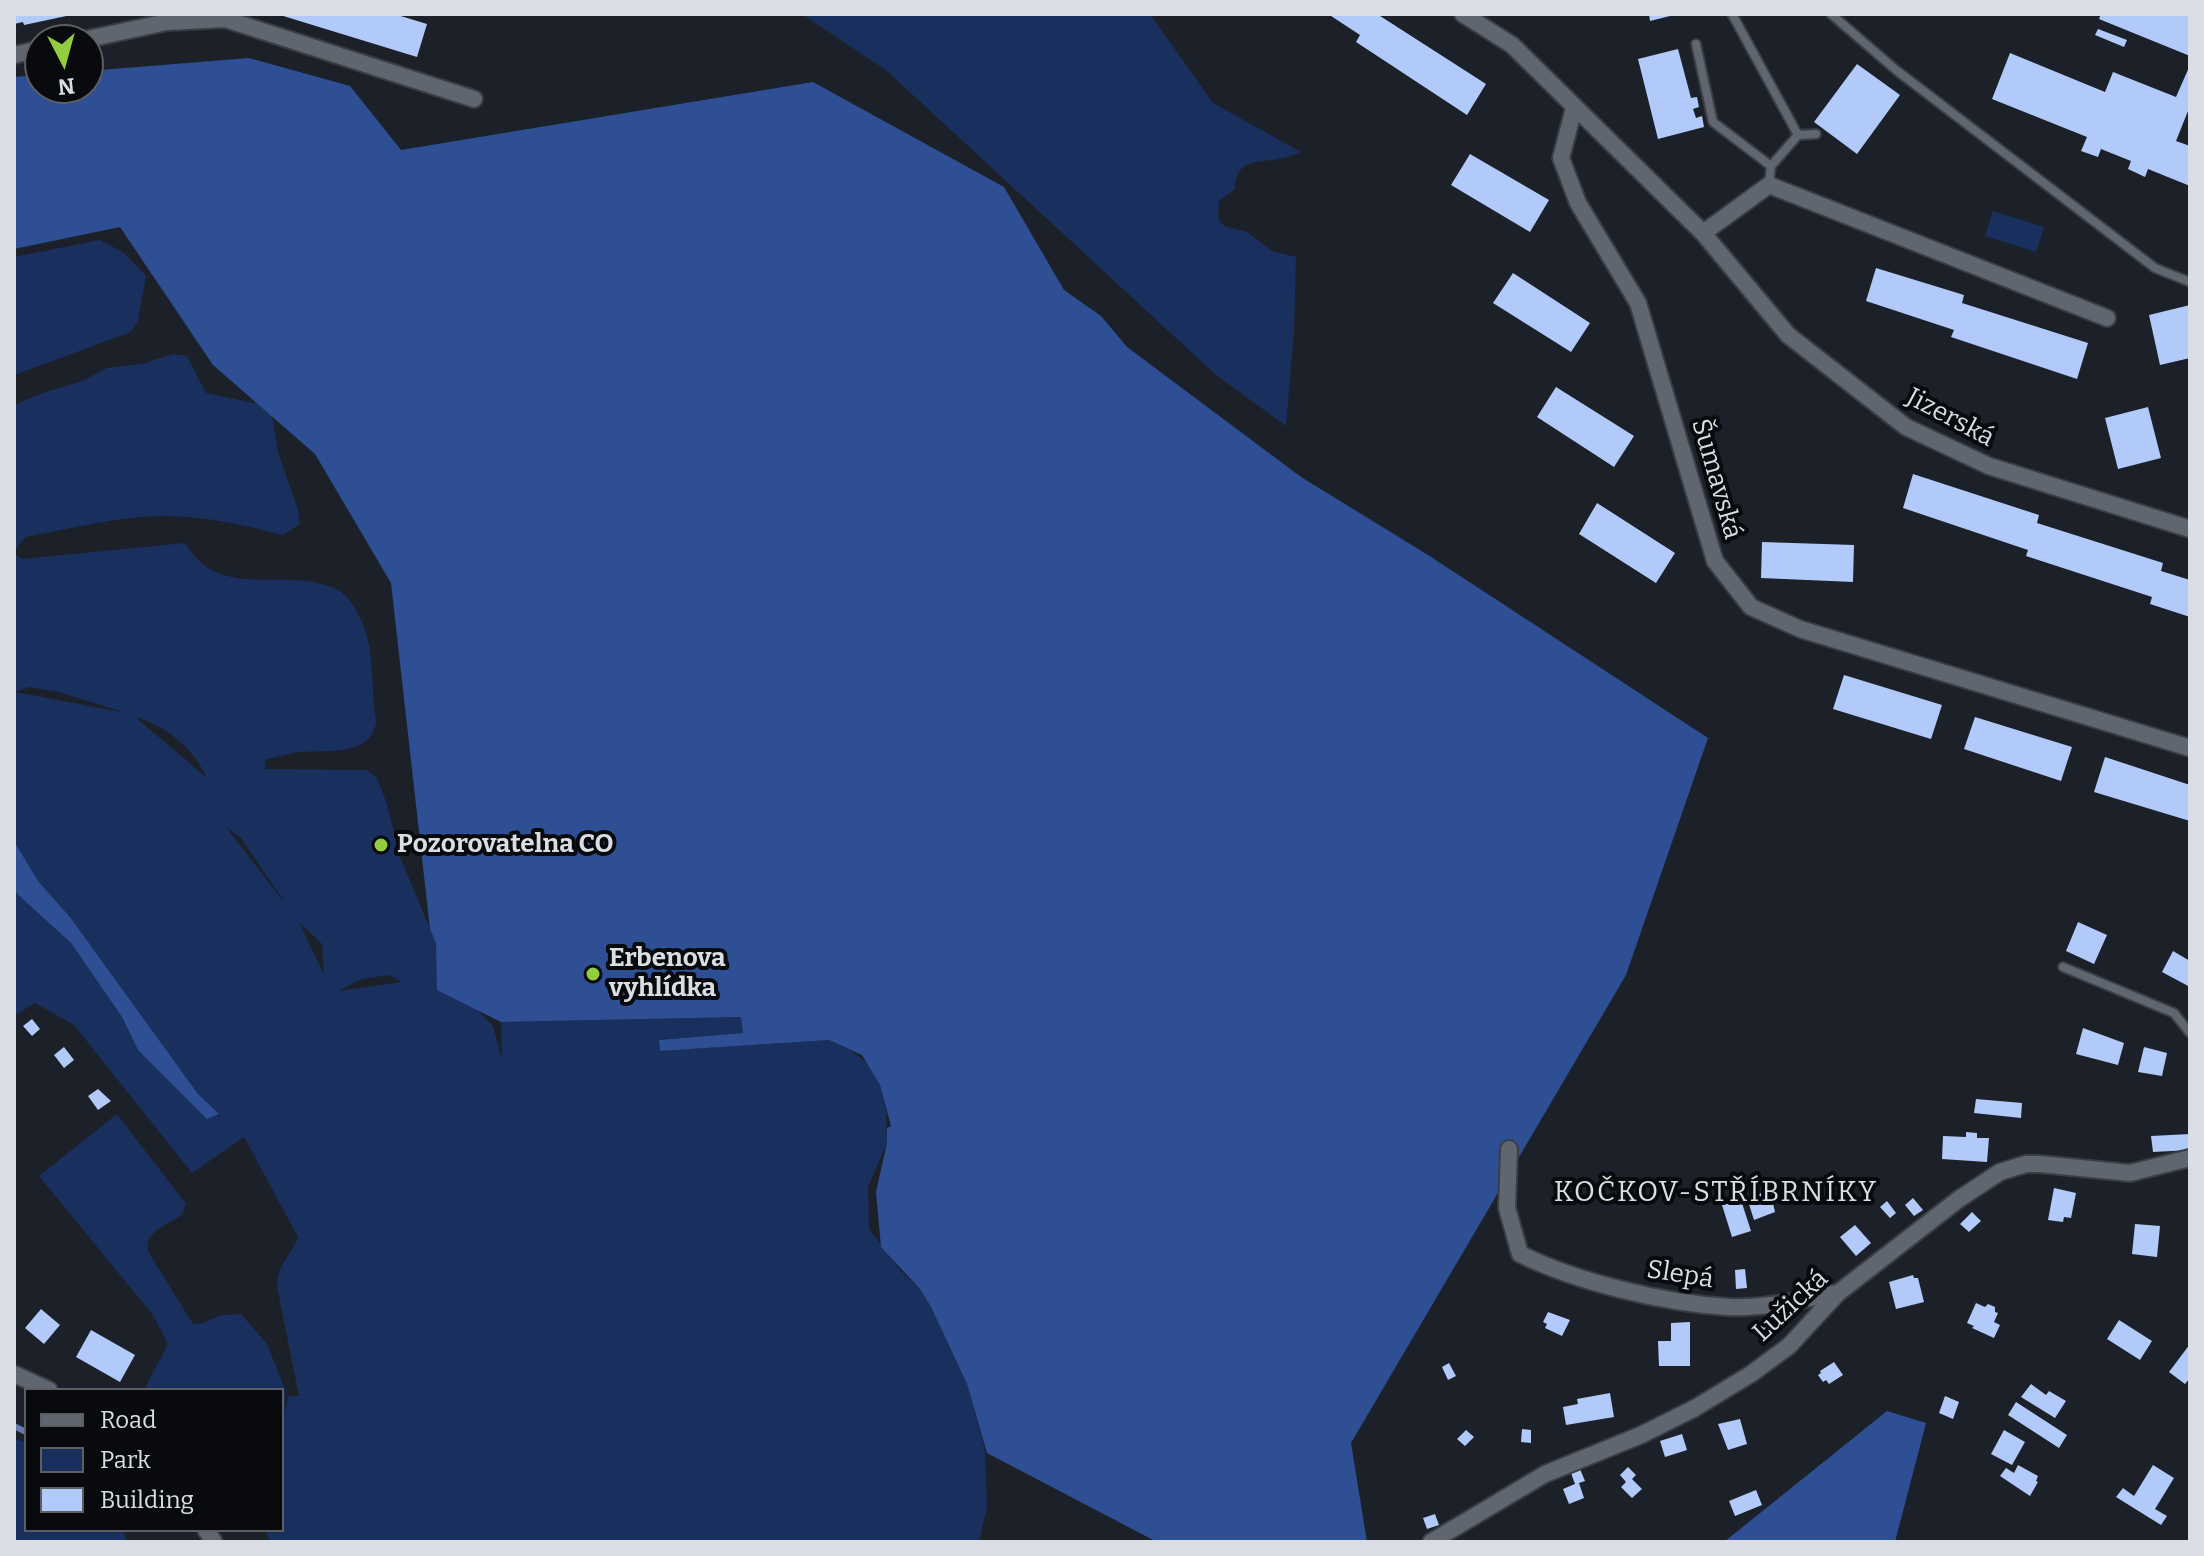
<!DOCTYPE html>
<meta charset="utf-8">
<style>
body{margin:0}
#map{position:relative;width:2204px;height:1556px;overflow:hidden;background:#1c2129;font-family:Bitter,serif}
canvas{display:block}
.frame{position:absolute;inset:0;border:16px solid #dadde3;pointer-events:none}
.legend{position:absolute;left:24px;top:1388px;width:260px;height:144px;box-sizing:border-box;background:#080a0e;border:2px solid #5c5e63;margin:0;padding:10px 14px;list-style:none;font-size:24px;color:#dadde3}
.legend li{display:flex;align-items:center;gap:16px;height:40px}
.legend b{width:40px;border:2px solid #5c5e63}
.north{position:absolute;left:24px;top:24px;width:80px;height:80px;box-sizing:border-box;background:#080a0e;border:2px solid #5c5e63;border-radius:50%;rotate:174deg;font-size:22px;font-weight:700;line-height:32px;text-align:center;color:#dadde3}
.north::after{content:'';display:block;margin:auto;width:28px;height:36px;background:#91cd3f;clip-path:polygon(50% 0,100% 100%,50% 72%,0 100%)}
</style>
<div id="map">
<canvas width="2204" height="1556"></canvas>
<div class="frame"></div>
<ul class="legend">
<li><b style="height:10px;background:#606670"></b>Road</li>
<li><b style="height:22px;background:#192f5e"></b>Park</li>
<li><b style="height:22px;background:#b2cafa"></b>Building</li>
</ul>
<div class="north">N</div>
</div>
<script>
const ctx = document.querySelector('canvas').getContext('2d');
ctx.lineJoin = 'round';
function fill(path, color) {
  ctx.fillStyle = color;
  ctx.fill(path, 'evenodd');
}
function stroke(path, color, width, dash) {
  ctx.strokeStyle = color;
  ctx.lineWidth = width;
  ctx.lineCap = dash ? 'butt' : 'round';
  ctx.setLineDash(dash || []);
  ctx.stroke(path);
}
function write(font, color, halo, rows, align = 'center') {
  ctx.font = font + ' Bitter,serif';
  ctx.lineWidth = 8;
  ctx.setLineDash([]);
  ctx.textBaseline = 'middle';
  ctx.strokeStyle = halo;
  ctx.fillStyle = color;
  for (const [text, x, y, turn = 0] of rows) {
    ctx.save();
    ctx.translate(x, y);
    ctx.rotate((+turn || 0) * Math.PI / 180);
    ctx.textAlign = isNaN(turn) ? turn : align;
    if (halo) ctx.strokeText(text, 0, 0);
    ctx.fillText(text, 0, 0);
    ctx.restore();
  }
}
const green = new Path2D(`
 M802,14h348l63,89 88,49c-6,2 -12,5 -19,6 -22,6 -46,-2 -47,31l-16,12 -1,18 6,7 23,6 25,19 24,6 -2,73 -8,96 -70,-51 -329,-304z
 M1993,211l51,16 -8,25 -51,-16z
 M100,240l24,13 22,23 -8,45 -7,11 -117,43v-118z
 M173,354l14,2 19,37 57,12 9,10 6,37 20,58 2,14 -17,11c-39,-10 -82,-20 -123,-19 -45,1 -91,13 -135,21l-11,15v-147l31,-13 35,-10 27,-14 35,-4z
 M185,543c35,60 101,22 151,46 13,6 23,25 28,38 9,24 8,54 10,79 0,5 3,13 2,18 -8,33 -51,26 -75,28 -11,1 -24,5 -35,7l-1,10 101,1 11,8 10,26 13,53 36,86 2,26 55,57 9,34 -1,-38 240,-5 2,16 -84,7 1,11 169,-11 23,11 18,15 10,19 6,25 1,33 -19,44 1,42 33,43 18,17 11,18 36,77 18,66 2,57 -8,35h-708l-6,-12h17v-140h-138l24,-46 -15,-29 -114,-139 78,-62 69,90 -4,10c-14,12 -41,17 -33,39l44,71 11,-1 17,-8 20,-1 26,30 18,45v27l3,-20h11l-22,-110c1,-22 13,-29 21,-49l-54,-100 -52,36 -118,-148 -39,-22 -21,13v-125l57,52 51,74 16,33 80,64 -20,-20 -128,-177 -32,-36 -24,-40v-288l8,6zM29,687l30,5 67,21 -111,-21zM135,717c32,9 58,31 72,61zM226,827l15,11 43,63h-1zM299,922l23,22 2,31zM389,975l13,7 -64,9 24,-12z
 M14,1439l12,3v88h97l4,12h-113z`);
const forest = new Path2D(`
 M249,58l101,28 51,64 412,-68 191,105 60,103 37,26 26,31 174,130 127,78 280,183 -82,237 -275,468 16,99h-210l-170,-89 -20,-69 -36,-77 -11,-18 -39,-42 -5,-55 11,-49v-15l4,-2 -11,-41 -18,-30 -33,-15 -169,11 -1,-11 84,-7 -2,-16 -240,5 -64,-32 -1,-47 -6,-14 -39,-346 -76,-129 -102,-89 -93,-138 -106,22v-172l26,-2v13h48v-17z
 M14,841l24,40 32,36 128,177 21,20 -12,5 -69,-69 -16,-33 -51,-74 -57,-52z
 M1887,1411l39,12 -31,119h-171z`);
const stream = new Path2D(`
 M14,1426l12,6`);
const building = new Path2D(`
 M14,14h57v1l-47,10 -1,-3 -9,2z
 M394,14l33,10 -10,33 -137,-42z
 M1328,14h49l109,70 -19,31 -111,-73 4,-7z
 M1649,14h25v1l-24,6z
 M2101,14h89v42l-91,-37z
 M2098,29l29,11 -3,7 -29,-12z
 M1678,49l13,49 6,-1 2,10 -6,2 3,9 6,-2 2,11 -46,12 -20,-80z
 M2010,53l95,39 8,-20 63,25 14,-32v41l-14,35 14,5v40l-42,-17 -3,8 -17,-8 3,-8 -30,-12 -3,8 -17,-6 6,-14 -95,-38z
 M1857,64l43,31 -43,59 -43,-32z
 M1470,154l79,46 -19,32 -79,-47z
 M1876,268l88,27 -2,8 126,40 -11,36 -126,-42 3,-7 -88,-29z
 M1513,273l77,50 -19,29 -78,-49z
 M2190,305v53l-30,7 -11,-50z
 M1556,387l78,49 -20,31 -77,-50z
 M2148,407l13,51 -43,11 -13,-51z
 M1913,474l126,41 -2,8 126,40 -2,8 29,9v37l-40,-13 2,-7 -126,-41 2,-6 -125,-42z
 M1597,503l78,50 -19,30 -77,-49z
 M1762,542l92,3 -1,37 -92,-4z
 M1844,675l98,30 -11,34 -98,-30z
 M1975,717l97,30 -11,34 -97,-32z
 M2105,757l85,28v36l-96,-29z
 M2078,922l29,13 -13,29 -28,-13z
 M2173,951l17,10v26l-28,-15z
 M587,969h11v10h-11z
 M32,1019l8,10 -8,7 -9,-10z
 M2083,1028l41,15 -6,22 -42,-11z
 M64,1047l10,13 -10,8 -10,-13z
 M2144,1047l23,6 -5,23 -24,-4z
 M98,1089l13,12 -13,9 -10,-14z
 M1976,1099l46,4 -1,15 -47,-5z
 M1966,1132l11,1v5h12l-2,24 -45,-3 1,-23 23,1z
 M2190,1134v16l-37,2 -2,-16z
 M2054,1188l22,5 -5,25 -7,-1 -1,5 -15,-2z
 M1770,1190l5,22 -21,8 -7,-22z
 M1913,1198l10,12 -9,6 -9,-11z
 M1741,1200l10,31 -19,6 -10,-32z
 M1887,1201l9,12 -6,5 -10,-11z
 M1972,1212l9,9 -12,11 -9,-8z
 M2135,1224l25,2 -3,31 -25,-3z
 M1855,1225l16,18 -15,13 -16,-19z
 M1745,1269l2,19 -11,1 -1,-19z
 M1913,1275l1,3h4l6,24 -28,7 -7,-27z
 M1976,1303l9,4 3,-3 7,3v5l3,1 -4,9 6,3 -6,13 -22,-10 2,-2 -7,-3z
 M41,1309l19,16 -16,19 -19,-16z
 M1548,1312l22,8 -8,16 -17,-8 2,-4 -4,-2z
 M1767,1316l10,10 -17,14 -10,-11z
 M2119,1320l33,21 -12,19 -33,-21z
 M1690,1322v44h-31l-1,-25h13v-18z
 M91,1330l44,25 -15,27 -44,-25z
 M2190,1344v34l-5,6 -16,-12z
 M1834,1362l9,13 -14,9 -3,-4 -3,2 -5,-7 3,-2 -1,-2z
 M1449,1363l7,13 -8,4 -6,-13z
 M2031,1384l15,11 3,-4 17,10 -11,17 -34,-21z
 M1610,1393l4,24 -48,8 -3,-18 15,-3 -1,-5z
 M1945,1396l14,6 -6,17 -14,-6z
 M2016,1402l51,33 -8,13 -51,-33z
 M1740,1419l7,25 -19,6 -10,-26z
 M1522,1429l9,1v13l-10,-1z
 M1466,1430l8,7 -9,9 -8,-7z
 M2004,1430l21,12 -13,23 -21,-11z
 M1682,1434l5,16 -22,7 -5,-16z
 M2018,1465l20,11 -2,5 2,1 -8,14 -30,-20 6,-8 8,5z
 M2153,1465l21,13 -19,31 12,7 -6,9 -45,-28 7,-9 11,8z
 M1628,1467l8,8 -4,4 10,10 -10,9 -11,-11 5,-5 -6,-7z
 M1580,1469l5,12 -6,2 5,15 -15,6 -6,-15 12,-5 -4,-11z
 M1756,1490l6,15 -27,11 -6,-15z
 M1435,1514l4,11 -12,4 -4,-11z`);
const service = new Path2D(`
 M1732,14l66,121
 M1831,14l65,56 259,198 35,14
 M1696,44l17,78 58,44
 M1769,184l2,-18 27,-31 18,-1
 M2063,967l111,46 16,20`);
const minor = new Path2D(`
 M1463,14l49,31 191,188 85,102 118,92 83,39 201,63
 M83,40l84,-18 58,-3 249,80
 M14,55l26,-6
 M1574,108l-13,50 17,45 60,100 77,258 36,46 49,22 390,119
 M1703,233l66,-48 338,133
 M1509,1149l-2,59 13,46c57,28 143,49 208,53 36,2 74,-8 110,-14
 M14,1374l35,16
 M206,1530l8,12
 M1431,1542l114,-68 96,-39 54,-27 56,-34 38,-28 49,-53 121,-94 41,-27 26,-8h14l90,9 60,-15`);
const markers = [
 [381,845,8,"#91cd3f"],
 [593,974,8,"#91cd3f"]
];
const streetNames = [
 ["Jizerská",1950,418,28],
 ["Šumavská",1716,479,74],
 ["Slepá",1680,1275,9],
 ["Lužická",1791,1306,-43]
];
const poiNames = [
 ["Pozorovatelna CO",397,845],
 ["Erbenova",609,959],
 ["vyhlídka",609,989]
];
const neighbourhoodNames = [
 ["KOČKOV-STŘÍBRNÍKY",1716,1193]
];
fill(green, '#192f5e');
fill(forest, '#2e4f94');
stroke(stream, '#647cae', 6);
fill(building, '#b2cafa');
stroke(service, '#3a3d44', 12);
stroke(minor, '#3a3d44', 20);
stroke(service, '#606670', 8);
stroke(minor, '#606670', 16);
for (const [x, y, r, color] of markers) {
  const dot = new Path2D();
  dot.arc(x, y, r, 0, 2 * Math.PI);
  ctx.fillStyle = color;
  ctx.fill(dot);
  stroke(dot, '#080a0e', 3);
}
write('26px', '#dadde3', '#080a0e', streetNames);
write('bold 26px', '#dadde3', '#080a0e', poiNames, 'left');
ctx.letterSpacing = '2px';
write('28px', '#dadde3', '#080a0e', neighbourhoodNames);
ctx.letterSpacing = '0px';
</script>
